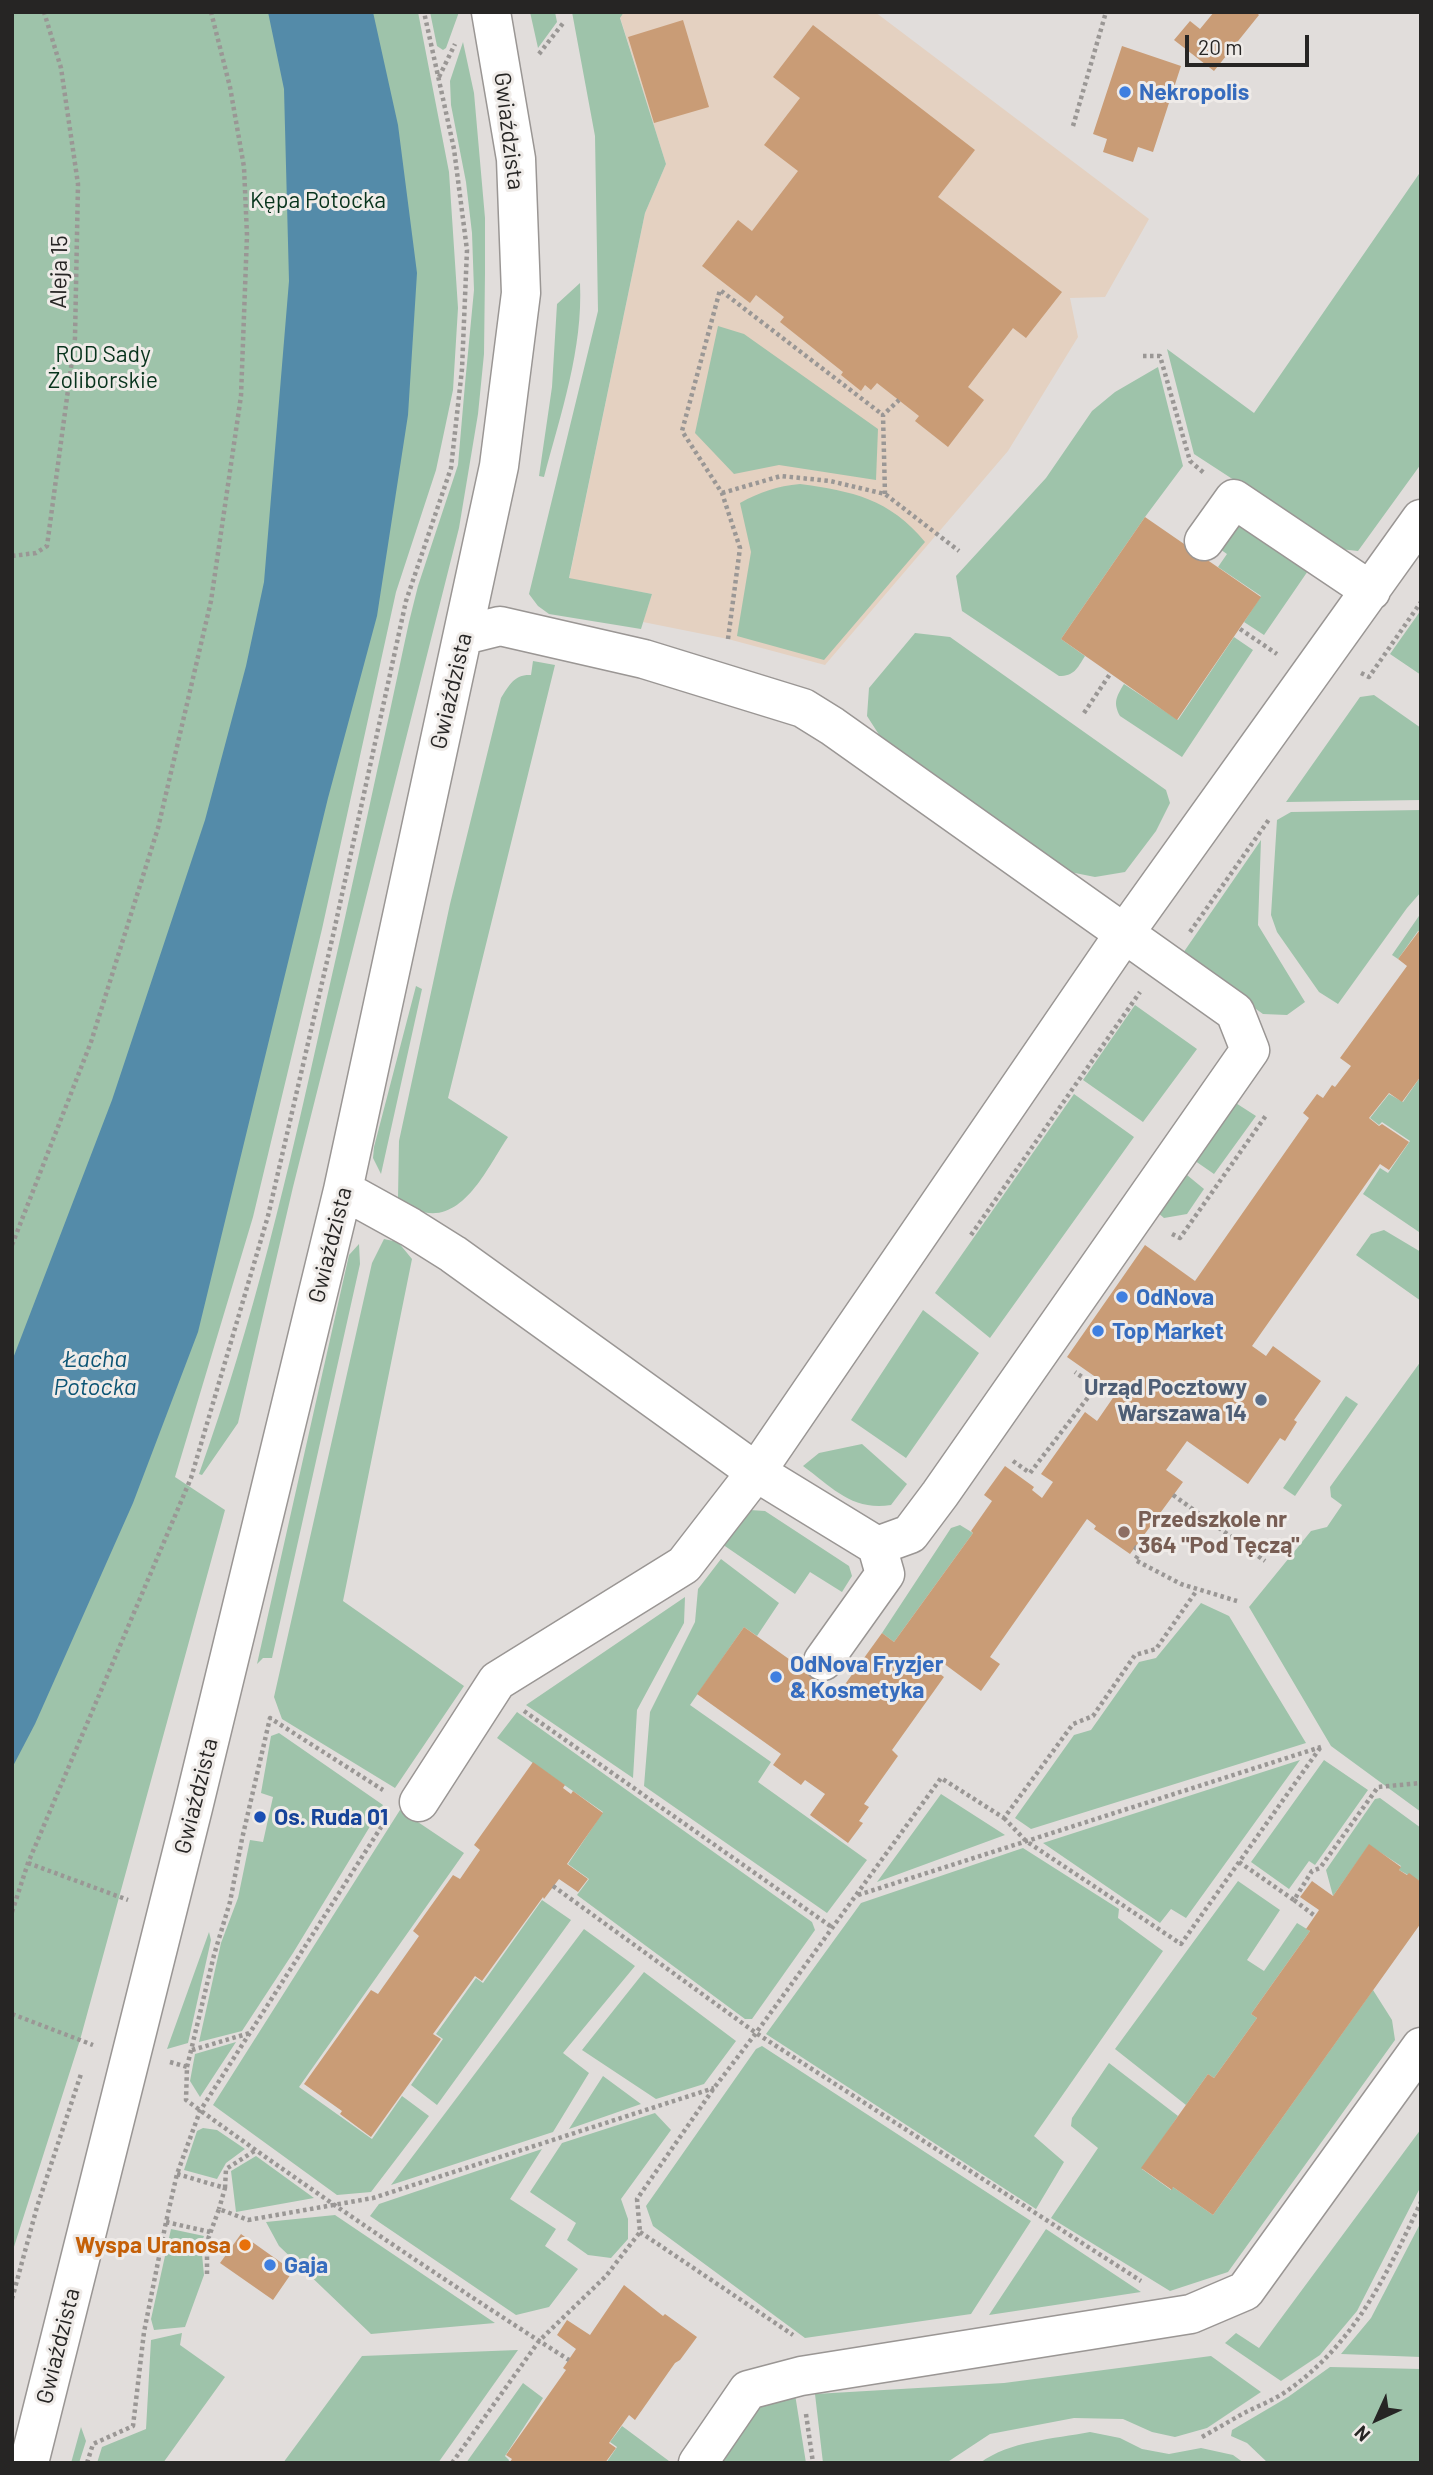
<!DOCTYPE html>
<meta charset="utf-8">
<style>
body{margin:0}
#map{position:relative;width:1433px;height:2475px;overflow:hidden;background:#e1dddb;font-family:Barlow,sans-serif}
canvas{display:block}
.frame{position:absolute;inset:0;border:14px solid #262524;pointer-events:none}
.north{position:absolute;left:1342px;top:2384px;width:70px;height:70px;-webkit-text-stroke:5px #efebe8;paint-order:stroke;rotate:225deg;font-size:19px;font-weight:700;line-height:28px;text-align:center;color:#262524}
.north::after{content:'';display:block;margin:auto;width:24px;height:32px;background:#262524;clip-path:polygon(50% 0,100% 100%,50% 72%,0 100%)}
.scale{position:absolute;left:1185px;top:35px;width:124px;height:32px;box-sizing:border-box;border:4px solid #262524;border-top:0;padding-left:9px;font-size:21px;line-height:24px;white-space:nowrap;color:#262524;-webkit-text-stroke:5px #efebe8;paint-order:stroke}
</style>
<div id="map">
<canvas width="1433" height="2475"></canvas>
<div class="frame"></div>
<div class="north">N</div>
<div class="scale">20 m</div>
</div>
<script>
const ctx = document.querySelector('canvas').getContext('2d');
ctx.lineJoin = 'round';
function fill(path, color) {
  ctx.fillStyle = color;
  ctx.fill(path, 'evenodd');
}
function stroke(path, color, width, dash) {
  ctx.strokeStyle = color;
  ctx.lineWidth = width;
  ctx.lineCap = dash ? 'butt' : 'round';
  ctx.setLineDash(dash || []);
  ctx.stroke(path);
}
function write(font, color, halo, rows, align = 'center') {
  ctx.font = font + ' Barlow,sans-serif';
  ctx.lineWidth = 6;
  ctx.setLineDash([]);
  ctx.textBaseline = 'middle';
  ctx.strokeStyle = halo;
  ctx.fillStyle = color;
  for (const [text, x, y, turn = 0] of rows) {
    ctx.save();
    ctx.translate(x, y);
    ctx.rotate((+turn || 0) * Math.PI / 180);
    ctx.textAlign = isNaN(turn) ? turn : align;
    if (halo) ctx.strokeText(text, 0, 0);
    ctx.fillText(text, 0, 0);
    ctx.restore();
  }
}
const commercial = new Path2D(`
 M624,12h251l274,207 -44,78 -35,1 8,39 -70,114 -183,214 -97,-26 -85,-17 9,-28 -83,-15 76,-366 21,-49 -46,-147z`);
const green = new Path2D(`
 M12,12h406l31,160 9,136 -5,82 -17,80 -40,122 -74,337 -69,288 -78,260 50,33 -145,530 -68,213z
 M430,12h29l-13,36 -3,2 -6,-4z
 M530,12h25l2,10 -19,26z
 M572,12h52l-4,6 46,146 -21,49 -76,365 83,16 -11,35 -92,-15 -11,-8 -9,-12 69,-283 -3,-175z
 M463,42l11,51 11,125v55l-1,81 -6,60 -19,114 -166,659 -55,236 -36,52 -3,-1c54,-150 90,-304 124,-459 30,-131 58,-262 86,-393l9,-36 40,-121 7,-81 9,-94 -2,-57 -6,-51 -15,-77 -1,-24z
 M1421,171v293l-63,87 -18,-2 -146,-95 -27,-105 87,64z
 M580,283c3,66 -19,130 -36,194l-5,-1 13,-89 5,-83z
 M718,326l26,8 134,95 -2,51 -97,-15 -45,9 -39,-41z
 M1158,367l25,99 -38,51 -84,122 24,17c-8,13 -11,20 -26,20l-97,-65 -6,-35 90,-98 46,-67 23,-19z
 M800,484c52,7 90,15 125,58l-101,118 -87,-24 14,-84 -11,-49c20,-11 37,-17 60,-19z
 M1230,510l82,55 -48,70 -20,-13 17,-26 -43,-29 9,-13 -19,-13z
 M1421,610v65l-31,-21z
 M915,633l35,4 216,153 4,13 -14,28 -31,41 -30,5 -30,-6 -180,-127 -18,-28 2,-28z
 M1234,637l19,13 -71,107 -62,-41c-7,-13 -4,-19 4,-32l54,36z
 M533,661l22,4 -107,433 60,39c-20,29 -46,91 -91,73 -6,-2 -13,-8 -19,-12l1,-57 51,-237 51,-206c8,-13 14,-24 30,-23z
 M1374,695l47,33v72l-135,2 74,-105z
 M1421,810v82l-14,16 -69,96 -19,-12 -42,-60 -6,-17 6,-95 14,-8z
 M1261,840l-3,85 47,77 -18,13 -24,-1 -82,-58z
 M1421,913v19l-3,-1 -20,28 -6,-4z
 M416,986l6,3 -41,185 -8,-16 1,-11z
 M1135,1005l62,44 -54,73 -60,-42z
 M1421,1076v154l-2,2 -56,-38 17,-26 8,5 22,-32 -28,-19 -3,3 -9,-7 19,-24 14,8z
 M1074,1094l60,43 -144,201 -55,-45z
 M1228,1098l28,18 -42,58 -26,-18z
 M1176,1166l28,23 -17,25 -23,4 -14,-12z
 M1384,1230l37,22v49l-65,-46 15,-21z
 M384,1239l14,3 14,17 -69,342 121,85 -69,102 -113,-69 -8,-22 98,-434z
 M359,1244l1,20 -88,394h-9l-6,6 92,-409z
 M923,1310l56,43 -73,105 -55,-38z
 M1421,1361v451l-90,-66 -82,-139 62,-76 16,-4 15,-22 -11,-8 -1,-10z
 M1346,1396l12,8 -63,92 -12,-8z
 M862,1444l45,40 -16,21c-39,6 -58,-17 -88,-39l16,-13z
 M750,1510l15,1 84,55 3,10 -10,16 -32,-20 -15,22 -76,-52z
 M960,1525l13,8 -79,109 -12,-9 69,-105z
 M721,1559l58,44 -22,33 -13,-9 -54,78 81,57 -13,20 109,78 -40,53 -183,-127 6,-74 45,-90 3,-33z
 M685,1597l-1,26 -47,87 -4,68 -107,-73z
 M1201,1603l28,13 77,127 -275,86 -16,-11 59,-83 17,-5 48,-68 17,-4z
 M517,1712l295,210 3,8 -63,89h-7l-168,-124 12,-16 -21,-15 35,-52 -106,-74z
 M279,1733l104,72 -90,148 -51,78 -43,11 22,-99 17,-45 12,-58 13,2 10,-45 -12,-4 10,-57z
 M1300,1760l-114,158 -15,-9 -11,14 -117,-80z
 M1324,1760l44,30 -53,75 -6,-4 -20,28 -38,-27z
 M941,1794l64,41 -128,47z
 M1380,1798l41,30v54l-22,-12 2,-4 -32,-21 -36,51 -7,-26 49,-71z
 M400,1810l64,43 -165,234 73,52 30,-43 27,20 -58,76 -34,3 -124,-90z
 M1023,1848l96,61 -1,9 45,33 -129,185 30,26 -28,47 -270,-175 95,-131z
 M1238,1881l42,29 -33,50 17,11 33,-48 13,8 -59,83 6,4 -43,60 -6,-4 -22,31 -71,-56z
 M542,1900l29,20 -134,185 -26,-20 32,-46 -7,-5 40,-56 7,5z
 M584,1929l51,37 -72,87 26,20 -36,59 -162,53z
 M209,1932l2,8 -23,103 -21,6z
 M644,1972l92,69 -32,43 -48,15 -74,-49z
 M1373,1990l19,30 3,20 -167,232 -58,19 -119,-73 47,-70 -27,-22 1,-8 37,-55 69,53 -36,53 29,21 2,-3 40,28z
 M236,2042l-36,55 -10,-16 5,-27z
 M762,2046l269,175 -60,93 -166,24 -152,-112 -7,-20 110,-157z
 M603,2076l38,28 -72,25z
 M655,2113l16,17 -50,69 7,20v20l-17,19 -23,-3 -21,-15 9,-17 -46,-31 32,-49z
 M203,2128l14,2 28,19 -19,14 -9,16 -33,-9 13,-39z
 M1421,2129v57l-64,125 -37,44 -39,26 -56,-38 11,-10 23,15z
 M542,2149l-32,50 46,30 -11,17 33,23 -29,38 -33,8 -146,-99 9,-12z
 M256,2156l58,42 -78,14 -5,-41z
 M335,2215l160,108 -124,11 -92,-88 -13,-24z
 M1421,2222v135l-80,-3 30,-36z
 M171,2229l33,7 -3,8 3,31 -19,52 -31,3 -3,-11z
 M1046,2229l95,63 -152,23z
 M182,2333l-2,12 45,32 -62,86h-66l5,-16 44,-18 5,-89z
 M518,2350l-80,113h-155l79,-107z
 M1211,2356l50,36 -54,36 -32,9 -23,-5 -29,-13 -49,-1 -84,16 -44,29h-123l-8,-69 189,-11z
 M1330,2367l91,2v94h-153l-21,-20 -16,-7 1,-6 56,-33z
 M523,2383l20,15 -38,58 4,4 -1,3h-42z
 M794,2388l12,75h-82l-8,-7 39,-48z
 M622,2426l47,35 -1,2h-62l11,-16 -7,-5z
 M81,2427l5,14 -7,22h-8z
 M1090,2432l30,6 22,11 27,5 32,-6 32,7 11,8h-264c29,-22 74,-24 110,-31z`);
const water = new Path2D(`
 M268,12h105l25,113 19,148 -9,142 -31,201 -49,182 -130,534 -65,171 -98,221 -23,44v-407l100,-261 93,-280 41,-154 18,-84 25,-301 -5,-192z`);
const building = new Path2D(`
 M1214,12h42l3,3 -45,56 -40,-31 16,-19 10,8z
 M683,20l26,87 -55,16 -26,-86z
 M813,25l162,125 -37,47 124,95 -36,46 -13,-10 -45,59 16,13 -36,47 -33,-26 4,-5 -42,-33 -6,7 -6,-5 -4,6 -20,-16 2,-3 -63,-50 4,-5 -28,-22 -6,8 -48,-37 36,-46 14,11 46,-60 -34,-26 36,-47 -27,-21z
 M1122,46l59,20 -28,86 -15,-5 -5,15 -30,-10 4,-13 -14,-5z
 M1145,517l116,80 -84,123 -116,-81z
 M1419,931l2,2v143l-19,26 -13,-9 -20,25 10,8 3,-2 27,18 -20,28 -9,-6 -128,182 14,10 7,-10 48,35 -27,39 3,2 -12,19 -5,-3 -32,46 -61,-43 -21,29 17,12 -53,72 -36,-25 2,-3 -9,-7 -97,138 10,7 -19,27 -38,-28 -7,8 8,6 -52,73 6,6 -34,48 5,3 -10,14 4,2 -15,20 -38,-28 15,-21 -20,-14 -4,5 -28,-20 8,-11 -84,-60 47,-67 94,67 44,-61 12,9 79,-109 -2,-2 21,-30 -8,-6 21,-29 29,21 -2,3 10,8 11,-16 -12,-8 44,-62 12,9 20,-29 -50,-35 78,-112 50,36 114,-163 -6,-5 14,-19 6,4 9,-13 3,2 16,-21 -11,-8 67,-92 -9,-7z
 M533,1762l32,23 -2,3 8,6 2,-3 30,22 -36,51 21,15 -10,13 -19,-13 -15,20 -1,-2 -61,84 -7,-5 -42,58 8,5 -70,98 -31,-23 2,-3 -38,-27 67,-94 7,4 41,-58 -6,-5 40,-56 7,4 20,-29 -6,-5z
 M1369,1844l32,23 -2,3 8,5 2,-2 12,9v41l-208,292 -40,-28 -1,3 -31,-22 67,-94 6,4 43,-60 -6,-4 59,-83 -4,-2 13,-19 -19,-13 12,-16 21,15z
 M241,2234l52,37 -20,29 -53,-37z
 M624,2285l39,31 2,-2 32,23 -17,23 -5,3 -40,57 -6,-5 -20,28 7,5 -11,15h-96l3,-4 -6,-4 60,-85 -3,-2 13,-19 -19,-14 10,-15 23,15z`);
const path = new Path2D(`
 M539,54l25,-32
 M439,77l16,-33
 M1073,126l33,-114
 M1143,356h17l30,105 14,12
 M722,493l59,-17 49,5 55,13 74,57
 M885,494l-2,-79 16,-15
 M12,556l24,-3 11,-7 28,-208 3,-154 -17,-116 -17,-56
 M1240,629l37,25
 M728,639l12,-91 -18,-55 -40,-62 38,-141 163,125
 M1361,673l8,4 52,-75
 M1084,713l26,-39
 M1190,932l80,-114
 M1172,1234l8,4 87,-124
 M971,1235l169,-243
 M12,1245l79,-203 67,-214 53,-227 30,-205 6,-161 -3,-68 -14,-80 -19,-75
 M1013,1461l17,12 66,-86 -21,-15
 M1173,1495l92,66
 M1134,1547l7,4 -6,9 46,24 56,17
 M524,1711l309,217
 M1004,1818l22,23 155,103 139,-196
 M1239,1862l55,38 18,-29 8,-3 58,-81 43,-4
 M28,1863l100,37
 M553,1886l203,147 385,248
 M858,1895l463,-148
 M1294,1900l21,16
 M12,1912l16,-49 163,-385 77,-262 66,-285 72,-330 45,-133 11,-99 5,-119 -13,-101 -30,-137
 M12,2014l81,31
 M192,2050l58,-17
 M170,2062l17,5 -1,33c125,91 253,177 383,260
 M187,2067l27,-112 16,-53 12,-63 28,-121 113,72
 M177,2174l48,14 -6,21
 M225,2188l1,-19 30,-19
 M166,2222l44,10
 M640,2232l153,103
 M207,2274v-32l12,-33 29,11 125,-22 341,-110
 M12,2299l25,-92 44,-133
 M806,2414l7,49
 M1202,2437c14,-8 28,-16 42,-24 14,-7 30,-13 43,-22 68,-48 99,-115 134,-189
 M87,2463l6,-19 40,-18 11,-94 22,-110 11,-48 23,-63 185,-290
 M452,2463l87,-122 67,-65 34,-44 -3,-33 77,-111 42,-55 185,-255 63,40 69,-94 20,-8 42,-61 21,-6 41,-59`);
const minor = new Path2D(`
 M1204,541l30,-42 137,92
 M343,1190l67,37 43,27 303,218 121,74 33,-12 30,-40 310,-444 -15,-38 -403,-286 -29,-18 -159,-49 -144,-33 -36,9
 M823,1661l62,-87 -8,-28
 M419,1802l78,-121 187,-116 72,-93 368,-538 297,-415
 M29,2463l164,-655 150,-618 156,-724 22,-173 -5,-134 -25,-147
 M698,2463l50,-73 53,-14 390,-62 54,-23 176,-244`);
const markers = [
 [1125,92,7,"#3f7fe0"],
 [1122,1297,7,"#3f7fe0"],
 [1098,1331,7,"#3f7fe0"],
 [1261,1400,7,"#5c6f8a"],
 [1124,1532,7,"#8d6e63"],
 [776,1677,7,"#3f7fe0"],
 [260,1817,7,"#1a4fb4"],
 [245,2245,7,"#e8710a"],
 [270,2265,7,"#3f7fe0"]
];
const shopNames = [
 ["Nekropolis",1139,92],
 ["OdNova",1136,1297],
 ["Top Market",1112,1331],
 ["OdNova Fryzjer",790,1664],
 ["& Kosmetyka",790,1690],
 ["Gaja",284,2265]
];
const streetNames = [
 ["Gwiaździsta",509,131,83],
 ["Aleja 15",59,272,-89],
 ["Gwiaździsta",451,691,-77],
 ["Gwiaździsta",330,1245,-76],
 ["Gwiaździsta",196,1796,-76],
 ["Gwiaździsta",58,2346,-76]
];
const parkNames = [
 ["Kępa Potocka",318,200],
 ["ROD Sady",103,354],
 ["Żoliborskie",103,380]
];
const serviceNames = [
 ["Urząd Pocztowy",1247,1387],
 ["Warszawa 14",1247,1413]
];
const educationNames = [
 ["Przedszkole nr",1138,1519],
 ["364 \"Pod Tęczą\"",1138,1545]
];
const transitNames = [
 ["Os. Ruda 01",274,1817]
];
const foodNames = [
 ["Wyspa Uranosa",231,2245]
];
const waterNames = [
 ["Łacha",95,1359],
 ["Potocka",95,1387]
];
fill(commercial, '#e4d1c1');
fill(green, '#9ec3aa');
fill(water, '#548ba9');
fill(building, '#c99c76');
stroke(minor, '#9a9694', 41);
stroke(path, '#9a9795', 4.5, [3.5, 3.5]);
stroke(minor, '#fff', 38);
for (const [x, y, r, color] of markers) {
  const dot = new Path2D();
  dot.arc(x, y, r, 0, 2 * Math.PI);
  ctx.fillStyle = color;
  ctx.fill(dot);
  stroke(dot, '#efebe8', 2.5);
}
write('bold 23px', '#366cbe', '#efebe8', shopNames, 'left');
write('23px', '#262524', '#efebe8', streetNames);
write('23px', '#07331c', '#efebe8', parkNames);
write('bold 23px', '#4e5e75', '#efebe8', serviceNames, 'right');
write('bold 23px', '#785e54', '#efebe8', educationNames, 'left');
write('bold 23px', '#164399', '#efebe8', transitNames, 'left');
write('bold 23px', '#c56008', '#efebe8', foodNames, 'right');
write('italic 24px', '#0b5474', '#efebe8', waterNames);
</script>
